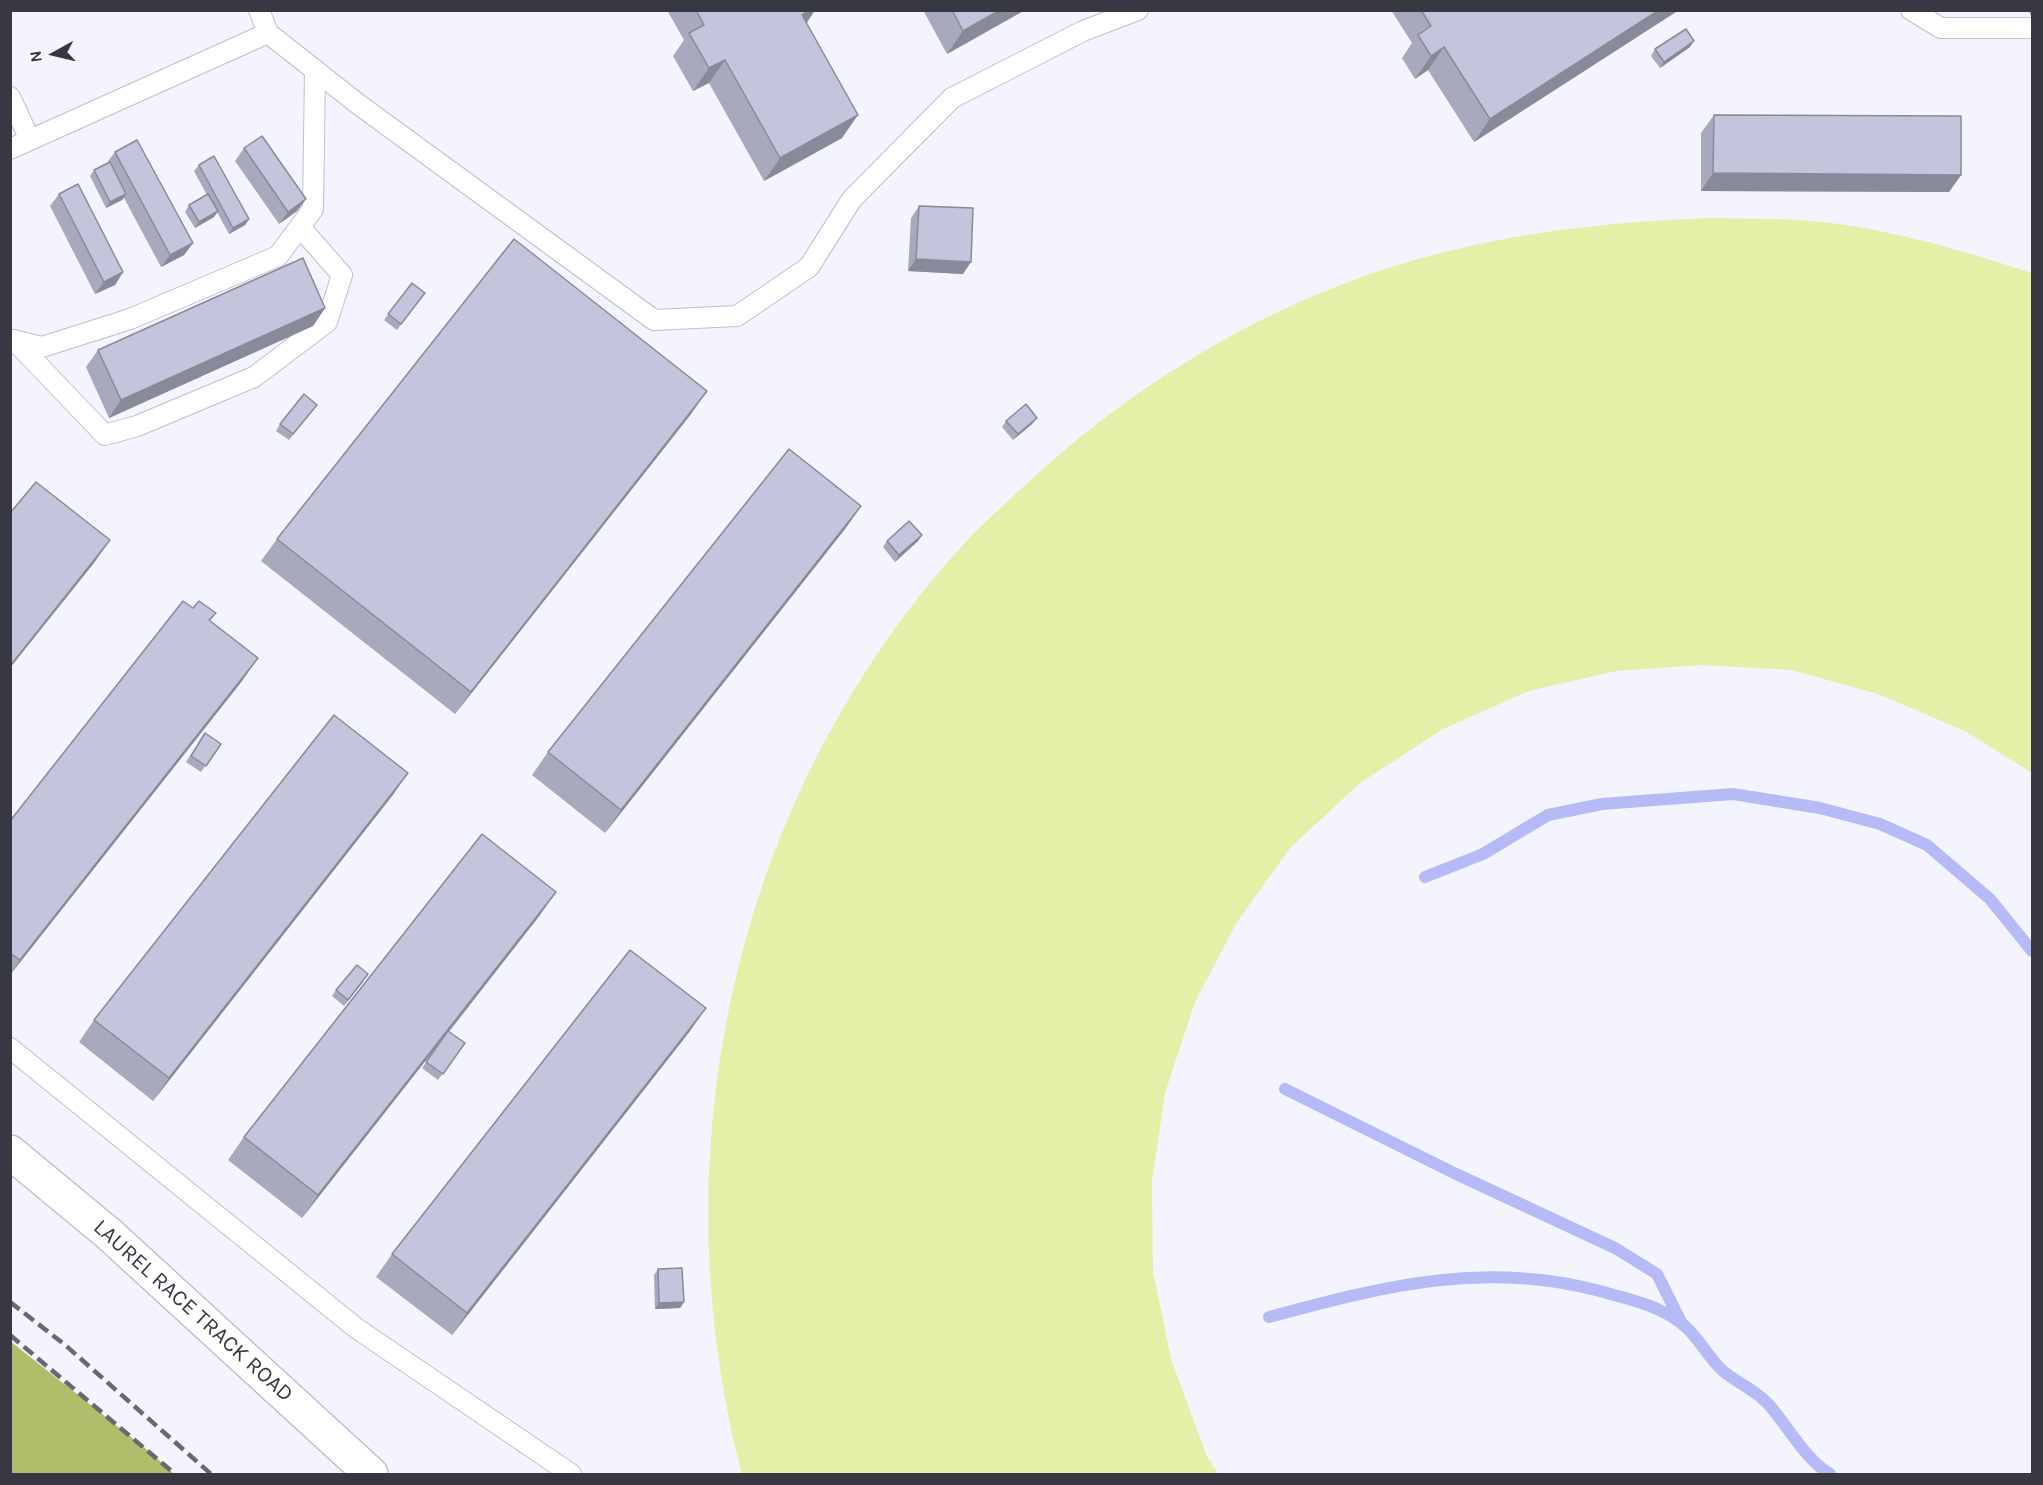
<!DOCTYPE html>
<style>
body{margin:0}
#map{position:relative;width:2043px;height:1485px;overflow:hidden;background:#f3f4fe;font-family:Karla,sans-serif}
canvas{display:block}
.frame{position:absolute;inset:0;border:12px solid #373841;pointer-events:none}
.north{position:absolute;left:24px;top:24px;width:60px;height:60px;-webkit-text-stroke:4px #fff;paint-order:stroke;rotate:262deg;font-size:16px;font-weight:700;line-height:24px;text-align:center;color:#373841}
.north::after{content:'';display:block;margin:auto;width:21px;height:27px;background:#373841;clip-path:polygon(50% 0,100% 100%,50% 72%,0 100%)}
</style>
<div id="map">
<canvas width="2043" height="1485"></canvas>
<div class="frame"></div>
<div class="north">N</div>
</div>
<script>
const ctx = document.querySelector('canvas').getContext('2d');
ctx.lineJoin = 'round';
function fill(path, color) {
  ctx.fillStyle = color;
  ctx.fill(path, 'evenodd');
}
function stroke(path, color, width, dash) {
  ctx.strokeStyle = color;
  ctx.lineWidth = width;
  ctx.lineCap = dash ? 'butt' : 'round';
  ctx.setLineDash(dash || []);
  ctx.stroke(path);
}
function write(font, color, halo, rows, align = 'center') {
  ctx.font = font + ' Karla,sans-serif';
  ctx.lineWidth = 5;
  ctx.setLineDash([]);
  ctx.textBaseline = 'middle';
  ctx.strokeStyle = halo;
  ctx.fillStyle = color;
  for (const [text, x, y, turn = 0] of rows) {
    ctx.save();
    ctx.translate(x, y);
    ctx.rotate((+turn || 0) * Math.PI / 180);
    ctx.textAlign = isNaN(turn) ? turn : align;
    if (halo) ctx.strokeText(text, 0, 0);
    ctx.fillText(text, 0, 0);
    ctx.restore();
  }
}
const green = new Path2D(`
 M1712,218c29,1 58,0 87,2 80,5 158,29 233,53v500l-67,-42 -87,-37 -86,-24 -91,-5 -85,6 -87,20 -86,38 -83,54 -70,65 -53,74 -42,80 -30,91 -13,88 1,90 18,88 35,95 12,20h-476c-82,-313 -13,-653 197,-902 32,-38 68,-71 105,-104 91,-81 199,-148 315,-190 114,-41 232,-56 353,-60z`);
const forest = new Path2D(`
 M10,1341l140,111 24,22h-163z`);
const stream = new Path2D(`
 M1425,877l58,-23 65,-39 54,-11 131,-10 87,14 60,16 47,21 63,54 42,52
 M1285,1089l169,84 161,75 42,26 24,48
 M1269,1317c119,-32 223,-59 345,-22 23,6 48,13 67,28 17,12 26,34 42,48 14,12 35,20 47,35 19,22 35,53 60,68`);
const lane = new Path2D(`
 M259,10l9,23 90,71 296,216 83,-4 72,-49 43,-68 100,-101 131,-67 55,-21
 M1911,10l30,18h91
 M10,97l20,43
 M10,149l258,-116
 M13,340l29,7 88,-28 148,-63 35,-47 2,-139
 M14,340l91,95 32,-9 117,-49 73,-55 15,-47 -42,-48
 M10,1048l346,280 215,146`);
const street = new Path2D(`
 M10,1152l99,82 262,240`);
const rail = new Path2D(`
 M10,1302l54,42 147,130
 M10,1335l165,139`);
const wall = new Path2D(`
 M667,10h148l-8,13 35,115 -78,43 -55,-98 -16,8 -20,-35 11,-16z
 M923,10h102l-78,44z
 M1391,10h288l-205,132 -46,-72 -13,9 -13,-21 10,-15z
 M2028,10h4v8z
 M1690,47l-30,21 -9,-12 4,-7z
 M1714,115l247,60 -12,17 -248,-1v-58z
 M244,148l62,51 -9,12 -18,13 -44,-63z
 M115,152l78,91 -9,12 -23,12 -37,-69 -2,2 -16,8 -16,-32 4,-6 12,-6z
 M199,165l50,54 -4,6 -16,9 -12,-22 -3,5 -19,11 -10,-16 4,-7 18,-10 -13,-24z
 M59,194l64,78 -8,13 -20,9 -45,-88z
 M919,206l44,68 -55,-3 3,-53z
 M412,283l13,10 -28,37 -13,-10z
 M325,308l-12,18 -204,92 -23,-51 12,-17z
 M317,405l-28,35 -13,-9 4,-7z
 M691,414l-236,300 -194,-153 16,-22z
 M1037,418l-5,6 -19,16 -11,-13 4,-6z
 M861,506l-16,23 -240,304 -73,-58 16,-23z
 M922,535l-4,6 -23,21 -12,-15 4,-6z
 M193,608l23,5 -6,8 32,60 -232,294v-154z
 M205,733l16,11 -20,28 -15,-10z
 M408,773l-16,23 -239,305 -74,-59 15,-22z
 M540,915l-91,117 16,11 -27,37 -16,-12 19,-27 -139,177 -74,-58 16,-23z
 M364,981l-20,25 -12,-10 4,-6z
 M690,1031l-238,304 -76,-58 16,-23z
 M658,1269l26,33 -4,6 -25,1 -1,-34z`);
const shadedWall = new Path2D(`
 M810,10h5l-13,19v-14z
 M1000,10h25l-78,44 16,-23z
 M1659,10h20l-205,132 16,-23z
 M1694,41l-4,6 -30,21 4,-6z
 M1444,47l-16,23 -13,9 16,-23z
 M725,60l-16,23 -16,8 16,-23z
 M858,115l-16,23 -78,43 16,-23z
 M1713,173l248,2 -12,17 -248,-1z
 M126,194l-4,6 -16,8 4,-6z
 M306,199l-9,12 -18,13 9,-12z
 M218,211l-4,6 -19,11 4,-6z
 M249,219l-4,6 -16,9 4,-6z
 M193,243l-9,12 -23,12 9,-12z
 M916,259l55,3 -8,12 -55,-3z
 M123,272l-8,13 -20,9 9,-12z
 M325,308l-12,18 -204,92 12,-18z
 M707,391l-16,23 -236,300 16,-22z
 M1037,418l-5,6 -19,16 5,-6z
 M861,506l-16,23 -240,304 16,-23z
 M922,535l-4,6 -23,21 4,-7z
 M110,540l-16,23 -84,105v-2z
 M258,658l-16,23 -232,294 10,-15z
 M408,773l-16,23 -239,305 16,-23z
 M556,892l-16,23 -238,303 16,-23z
 M706,1008l-16,23 -238,304 15,-22z
 M684,1302l-4,6 -25,1 4,-6z`);
const building = new Path2D(`
 M696,10h114l-8,5 56,100 -78,43 -55,-98 -16,8 -20,-35 15,-8z
 M952,10h48l-37,21z
 M1421,10h238l-169,109 -46,-72 -13,9 -13,-21 13,-9z
 M1686,29l8,12 -30,21 -9,-13z
 M1714,115l247,1v59l-248,-2z
 M262,136l44,63 -18,13 -44,-64z
 M137,140l56,103 -23,12 -55,-103z
 M214,156l35,63 -16,9 -34,-63z
 M110,162l16,32 -16,8 -16,-32z
 M78,184l45,88 -19,10 -45,-88z
 M208,194l10,17 -19,11 -10,-17z
 M919,206l54,2 -2,54 -55,-3z
 M514,239l193,152 -236,301 -194,-153z
 M303,258l22,50 -204,92 -23,-50z
 M412,283l13,10 -24,31 -13,-10z
 M304,394l13,11 -24,29 -13,-10z
 M1026,404l11,14 -19,16 -12,-13z
 M789,449l72,57 -240,304 -73,-58z
 M36,482l74,58 -100,126v-153z
 M909,521l13,14 -23,20 -12,-14z
 M183,601l10,7 6,-7 17,12 -7,7 49,38 -238,302 -10,-7v-132z
 M334,715l74,58 -239,305 -75,-58z
 M205,733l16,11 -15,22 -15,-10z
 M482,834l74,58 -238,303 -74,-58z
 M630,950l76,58 -239,305 -75,-59z
 M357,965l11,9 -20,26 -12,-10z
 M448,1031l17,12 -22,31 -17,-12z
 M682,1268l2,34 -25,1 -1,-34z`);
const streetNames = [
 ["LAUREL RACE TRACK ROAD",193,1311,42]
];
fill(green, '#e3f0a8');
fill(forest, '#b0bd6b');
stroke(stream, '#b6bbf8', 12);
stroke(lane, '#bcbfd5', 22);
stroke(street, '#bcbfd5', 36);
stroke(lane, '#fff', 20);
stroke(street, '#fff', 33);
stroke(rail, '#686972', 4.5, [12, 6]);
fill(wall, '#a7a9bc');
fill(shadedWall, '#888a99');
fill(building, '#c2c5db');
stroke(building, '#888a99', 1.5);
write('22px', '#373841', '#fff', streetNames);
</script>
